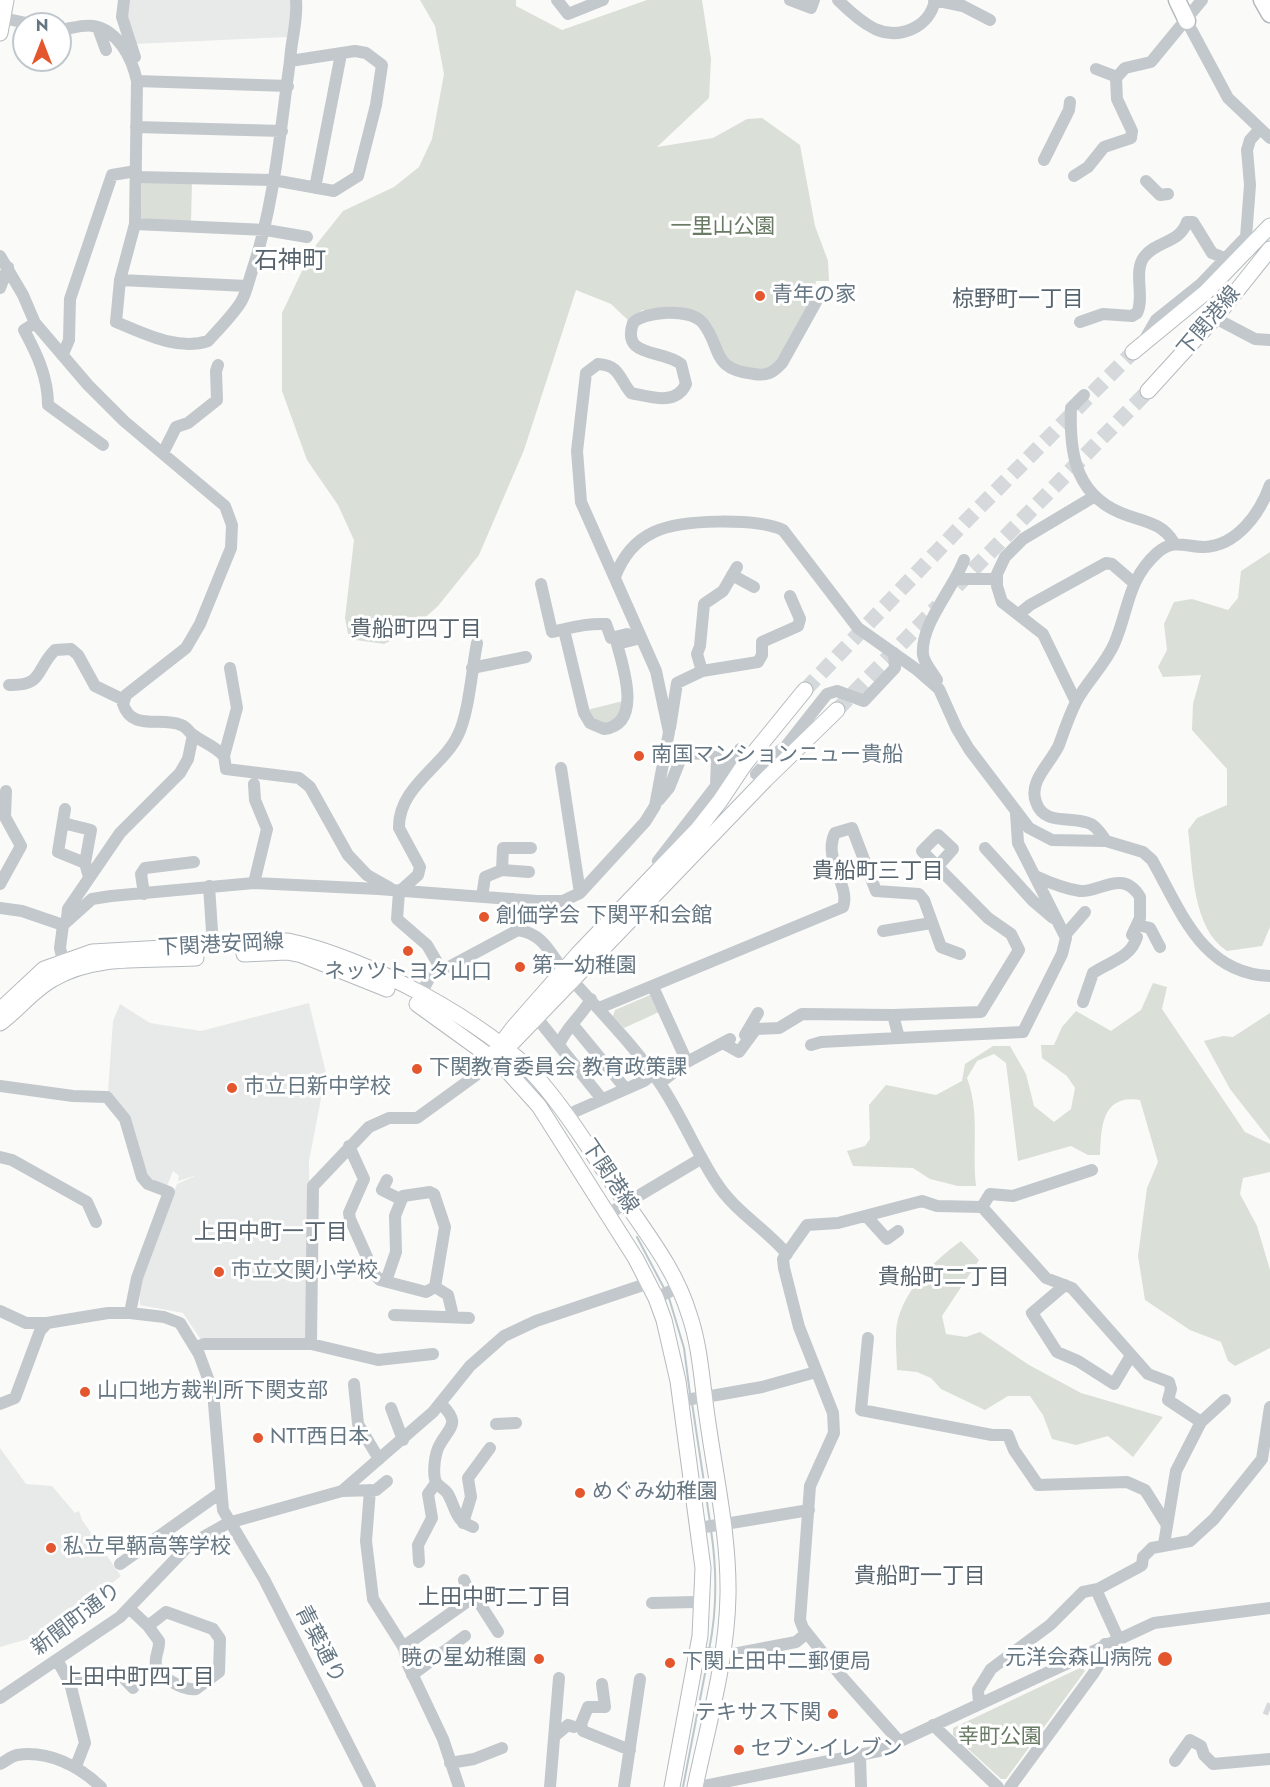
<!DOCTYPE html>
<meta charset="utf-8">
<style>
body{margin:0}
#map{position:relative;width:1270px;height:1787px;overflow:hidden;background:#fafaf8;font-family:Jost,sans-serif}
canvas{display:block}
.north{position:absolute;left:12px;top:12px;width:60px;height:60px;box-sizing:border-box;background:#fff;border:2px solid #c1c8cd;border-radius:50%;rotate:0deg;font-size:16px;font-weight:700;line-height:24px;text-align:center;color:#657683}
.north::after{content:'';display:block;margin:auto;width:21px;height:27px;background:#e4572e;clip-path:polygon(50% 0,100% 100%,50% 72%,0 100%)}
</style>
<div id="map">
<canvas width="1270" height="1787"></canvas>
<div class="north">N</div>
</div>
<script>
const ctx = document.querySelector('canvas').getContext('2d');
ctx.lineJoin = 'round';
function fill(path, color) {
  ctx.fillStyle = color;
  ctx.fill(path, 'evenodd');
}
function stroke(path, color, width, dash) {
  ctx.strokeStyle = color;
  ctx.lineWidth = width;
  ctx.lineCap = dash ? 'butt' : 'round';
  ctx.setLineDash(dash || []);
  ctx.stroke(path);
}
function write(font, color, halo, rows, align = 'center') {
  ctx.font = font + ' Jost,"Noto Sans JP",sans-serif';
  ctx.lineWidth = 6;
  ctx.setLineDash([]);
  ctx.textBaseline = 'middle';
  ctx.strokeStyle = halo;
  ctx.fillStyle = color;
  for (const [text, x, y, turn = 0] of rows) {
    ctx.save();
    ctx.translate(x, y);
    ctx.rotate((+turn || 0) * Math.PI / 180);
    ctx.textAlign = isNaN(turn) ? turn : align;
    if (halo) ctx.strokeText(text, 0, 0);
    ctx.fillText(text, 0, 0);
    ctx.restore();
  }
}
const built = new Path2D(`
 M127,0h165l2,18 -7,19 -153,7 -9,-35z
 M309,1003l17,70 -17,88 1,174 -7,5h-102l-18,-27 -43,-8 -1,-21 38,-100 20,-9 -19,6 1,-5 -6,-5 -6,15 -18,-6 -41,-88 5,-71 7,-17 30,19 51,8z
 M0,1448l26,36 26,2 23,27 4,-2 3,9 39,56 -69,56 -52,15z`);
const green = new Path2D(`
 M420,0h96v6l46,24 85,-30h55l9,59 -2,39 -52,49 56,-9 34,-19 15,-1 38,27 15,81 13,35 1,20h-13l-5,24 -39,63 -25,1 -20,-10 -16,-32 -32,-16 -37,-1 -13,11 -18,-17 -35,-14 -52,160 -45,105 -41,51 -28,25 -26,13 -35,-5 -4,-21 9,-78 -16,-35 -31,-45 -25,-69v-78l30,-63 31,-39 51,-24 25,-20 13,-28 12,-65 -9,-48z
 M145,180l47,1 -1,41 -47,-2 -3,-3 1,-33z
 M1270,552v375l-8,19 -35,5c-35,-23 -34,-82 -39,-121l9,-12 30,-13v-36l-35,-39 1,-26 8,-29 -38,2 -5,-10 9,-17 -3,-26 10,-22 18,-3 36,11 10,-12 3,-27z
 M623,701l-5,16 -12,8 -11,-3 -8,-12z
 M1153,983l14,4 -5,22 83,123 25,12v28l-27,6 -3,16 17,32 13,44v78l-35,18 -7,-5 -7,-19 -31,-12 -45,-30 -7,-44 9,-68 11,-26 -18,-62c-38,-6 -39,27 -40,55h-12l-17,-9 -53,15 -12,-98 -12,-9 -17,7 -10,17c13,34 5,71 9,108h-18l-28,-7 -17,-11 -60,-2 -6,-15 18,-5 5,-7 -1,-34 17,-20 50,10 26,-14 3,-17 28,-18h17l16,28 8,32 20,16 17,-13 4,-21 -8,-12 -25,-18 -1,-13h13l8,-18 14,-16 35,20 30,-21z
 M650,995l9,17 -35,16 -11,-12 2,-6z
 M1270,1013v127l-40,-51 -26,-48 19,-5 10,1z
 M961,1241l18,19 -37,56 4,18 20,3 14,-5 49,33 52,28 82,24 -30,40 -25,-21 -32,9 -24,-6 -9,-24 -13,-19h-22l-23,14 -44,-21 -10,-11 -14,-6 -20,-2c0,-16 -3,-36 1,-51 9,-32 37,-59 63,-78z
 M1082,1667l3,4 -79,108h-5l-48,-44v-7z`);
const stream = new Path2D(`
 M637,1237l28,53
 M669,1298l15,50 6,46
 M692,1403l18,119
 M709,1650c8,-39 8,-80 2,-120
 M683,1787l25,-129`);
const minorTunnel = new Path2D(`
 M1265,1708l5,2`);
const majorTunnel = new Path2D(`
 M957,586l191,-195
 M805,690l160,-168 168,-170
 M837,710l101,-104`);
const minor = new Path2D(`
 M124,0l-2,17 13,40
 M557,0l11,14 35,-14
 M790,0l21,8 3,-8
 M838,0c11,11 23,22 37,29 25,11 55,-2 60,-29
 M934,0l29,6 27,14
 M1184,16l44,82 42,40
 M3,18l28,6
 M98,28l8,22
 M60,30c10,-1 23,-6 33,-4 25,4 39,32 44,55l-2,143 -15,56 -4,42c28,11 61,29 92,19 11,-12 24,-25 33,-39 6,-10 8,-23 12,-34 22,-67 27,-137 37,-207l65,-10 11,2 16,12 -6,40 -18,71 -24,15 -61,-11 -137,-3
 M290,61c1,-21 8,-40 6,-61
 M1096,69l21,8
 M137,81l151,5
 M136,127l146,4
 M1044,160l25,-50 1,-8
 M1074,176l14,-9 16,-20 27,-9 1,-7 -15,-32 -1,-21 9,-10 26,-6 51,-62
 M1146,181l14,14 8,-1
 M315,188l26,-134
 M135,224l131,6 41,7
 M0,256l23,39 12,28 53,62 36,36 101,85 7,19 -1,23 -31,76 -14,24 -60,47 -3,9c9,28 38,12 58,21 6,2 7,6 11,9 10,8 23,12 32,22l2,13 73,9 11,9 38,68 19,20 23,13
 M120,280l127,6
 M0,288l8,-21
 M1215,318l40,21 15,1
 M1080,322l23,-8 29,2 5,-3c8,-16 -4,-41 7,-56 13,-17 35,-13 43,-35h6l19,31 15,6
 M35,323l-11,7c13,24 24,47 24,75l55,40
 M1145,339l11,-19 45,-36 45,-47 4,-52 -3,-35 3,-10 9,-10
 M63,354l6,-14 1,-41 42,-124 24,-4
 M1084,395l-13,13c-2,49 6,91 58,108 19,6 35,9 45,27
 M163,453l13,-26 12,-4 29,-23 -1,-29 2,-6
 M732,575l22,12
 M615,577c7,-19 20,-36 39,-45 27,-13 102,-14 129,-2l75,98 58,41 23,20 18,40 12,20 60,79 23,12 54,1 37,11 9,8c29,51 50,114 118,116
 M956,579h40
 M541,584l11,48c19,-4 34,-9 54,-8l5,14 16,-4
 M1019,614l11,-9 76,-42 6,1 22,19
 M564,630l20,83 6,10 14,6c39,-5 19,-62 13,-85l24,-6
 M472,668l54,-11
 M702,671l-5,-17 3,-8 4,-42 19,-13 14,-24
 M937,680c-5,-9 -12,-15 -14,-25 -3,-31 31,-67 41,-95
 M9,685c35,1 26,-15 46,-35l16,-1 7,6 17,31 29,14
 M1076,702l-33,-68 -41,-32 -5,-16v-12l8,-17 18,-18 72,-43
 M670,728l7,-45 25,-12 56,-9 4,-7v-13l36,-16 2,-7 -10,-23
 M224,756l13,-48 -7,-40
 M561,768l19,125
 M756,774l18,-19 12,-9 41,-52 10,-3 27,10 31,-33 -1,-15
 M254,784l1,16 12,29 -13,54
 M716,785l24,-36
 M659,800l10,-12 14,-35 23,1 11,4 -1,28 -58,75 8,8
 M65,809l-7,43 27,11
 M63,823l28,7 -6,33 4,14
 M1106,841c-5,-7 -8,-13 -15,-17 -18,-9 -47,3 -55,-22 -8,-21 15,-39 23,-57 5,-14 10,-29 17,-43 11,-21 30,-38 39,-60 14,-34 13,-63 42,-89 17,-15 28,-6 47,-6 33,-1 56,-34 66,-62
 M985,848l48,53 20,17
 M502,870l27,2
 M1035,876c13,6 31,13 45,15 19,2 43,-23 60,6v21l-8,17 5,2c-7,22 -27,24 -44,36l-10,29
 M0,884l21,-38 -16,-29 1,-26
 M209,886l4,60
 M144,894l-3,-20 4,-6 49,-6
 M482,897l3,-20 17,-7 1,-22h28
 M513,899l5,31c26,4 32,24 46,41 32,36 67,71 95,111 22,32 36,68 57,100 18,29 49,46 71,72
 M0,908l22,3 41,14
 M67,918l1,-9 52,-76 60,-60 8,-14 5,-24
 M1137,925l13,3 10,19
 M883,931l48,-8
 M1065,935l20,-23
 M65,969l-5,-21 3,-23 29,-26 19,-3 143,-13 124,6 159,12h26l17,-8 65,-71 10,-16 14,-74 -13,-61 -75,-169 -4,-51 9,-78 12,-9c22,1 21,15 33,29 20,4 45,13 55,-9l-5,-20c-19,-15 -60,-6 -48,-41 12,-12 56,-15 69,-1 21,25 7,47 52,52 13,2 19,-1 28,-11l34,-61
 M441,969l-14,-24 -30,-26 2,-27 19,-17 2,-8 -21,-39c-1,-41 45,-62 59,-93 11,-22 14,-67 19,-92
 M653,987l34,75
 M417,1001l13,-24 88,-47
 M599,1008l244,-101c8,-20 -21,-49 -8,-74l17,-5 24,63 43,3 5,6 17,47 19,7
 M893,1015l88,-3 38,-62 -8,-16 -23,-16 -66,-67 16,-16 15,14 -15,17
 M537,1018l64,80
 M573,1025l52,63
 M745,1035l13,-22
 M723,1043l16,9 17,-23 23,-1 23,-14 91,1 6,23 124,-6 39,-78 4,-16 -48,-95 -2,-30
 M559,1045c6,-17 23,-29 32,-46
 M811,1045l10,-3 78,-4
 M660,1083l27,-21 43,-23
 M0,1086l73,10 34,1 18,22 17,58 6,7 21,8 -32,86 -7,35
 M567,1115l77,-34 9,-7
 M349,1146l15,33 -15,34 1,6 25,56 5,5 46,12 9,-5 10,-60 -11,-33 -4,-2 -27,4 -8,20 1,36 -10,29
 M0,1157l12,3 75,42 9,20
 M387,1180l-5,10 18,9
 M982,1207l8,-13 23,2 79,-26
 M608,1214l94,-56
 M867,1217l20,22 11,-8
 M1065,1285l-33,28 25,39 21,9 36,23 16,-27
 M435,1287l13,8 5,21
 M656,1298l23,-11
 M0,1311l26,12h21l61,-10h22l34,4 16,6 19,31 14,38 10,118 41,69 106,208
 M394,1315l75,3
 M868,1338l-7,72 131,25h16l6,15 24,35 89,-3 18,8 22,35
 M311,1344l2,-158 56,-59 20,-9h28l69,-50 6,-11 7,-4
 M196,1347l8,-3h107l67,16 55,-6
 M354,1384l4,40 21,35
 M711,1396l51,-9 54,-15
 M679,1401l25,-4
 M0,1404l15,-6 25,-67 7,-8
 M441,1404c21,20 8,23 -2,42 -4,8 -6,24 -4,33 1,8 11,9 14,17 8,16 6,24 24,31
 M391,1408l12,32
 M496,1424l20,-1
 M370,1490l-4,51 7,58 31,49 3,15 36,76 16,48
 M342,1491l34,-1 11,-9
 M463,1523l8,-26 -3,-19 22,-30
 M731,1523l78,-13
 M699,1528l24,-4
 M1164,1544l12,-73 25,-49 24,-22
 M419,1562l-1,-17 14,-27 -4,-24 8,-11
 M120,1564l100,-71
 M464,1580l7,18
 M1098,1589v5l20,44
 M652,1603l43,-1
 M129,1608l19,18 18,-14 47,17 7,10 -1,33 -23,17c-12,2 -37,-12 -40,-24 -2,-8 4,-16 3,-24l-11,-15
 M403,1647l72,-51 23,36
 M698,1652l23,3
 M728,1655l68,-13 11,-9
 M57,1660l13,23 15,60 -9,23
 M412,1675l53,-39
 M70,1683l47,-12 16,17
 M602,1684l3,23h-17l-7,17 2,7 47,19
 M0,1698l120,-81 69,-72 39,-22 114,-32 91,-79 37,-46 34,-30 32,-15 113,-38
 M979,1703l-1,-13 13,-21 59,-44 33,-33 15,-3 39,-21 5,-3 1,-8 9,-9 38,-7 24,-22 48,-60 8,-52
 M933,1725l65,62
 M556,1735l12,-10 6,2
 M899,1741l-57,-64 -39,-49 -3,-8 10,-134 24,-53 -1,-20 -34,-86 -15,-59 -1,-9 24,-34 31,-2 84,-22 15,5 45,1 64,71 26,10 76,86 21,8 2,7 -3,11 33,22
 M860,1756l1,31
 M1175,1761l15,-21 11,6 3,9 9,9 57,-5
 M450,1763l24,-4 28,-11
 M0,1764c5,-2 11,-8 17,-9 31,-5 62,11 84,32
 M550,1787l9,-109
 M624,1787l16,-108
 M699,1787l180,-36 275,-128 116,-15
 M1010,1787l83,-113 10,-16 2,-14`);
const major = new Path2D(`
 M0,33l6,-33
 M1133,352l73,-60 64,-66
 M1148,391l71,-78 51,-64
 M244,954l43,-2 15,3 85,34
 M417,1004l86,62 36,40 97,153 20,39 8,22 14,61 25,187 -3,68 -28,151
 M0,1010l44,-41 48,-17 196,-11c75,15 201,81 251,139 32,37 57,80 85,120 25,37 52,71 65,114 12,34 13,73 19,109 8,57 21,114 20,172 -1,64 -20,130 -33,192
 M0,1023c18,-13 33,-33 53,-44 42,-25 95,-18 143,-21
 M506,1049l259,-269 72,-70
 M495,1052l18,-24 65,-74 120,-125 22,-28 24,-36 61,-75`);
const highway = new Path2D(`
 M1177,0l10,21
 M1262,0l8,14`);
const markers = [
 [760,296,6,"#e4572e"],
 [639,756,6,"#e4572e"],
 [484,917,6,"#e4572e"],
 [408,951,6,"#e4572e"],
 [520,967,6,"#e4572e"],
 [417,1069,6,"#e4572e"],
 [232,1088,6,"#e4572e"],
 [219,1272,6,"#e4572e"],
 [85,1392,6,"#e4572e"],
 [258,1438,6,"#e4572e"],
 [580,1493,6,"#e4572e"],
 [51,1548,6,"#e4572e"],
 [539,1659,6,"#e4572e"],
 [1165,1659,8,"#e4572e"],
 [670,1663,6,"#e4572e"],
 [833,1714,6,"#e4572e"],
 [739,1750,6,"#e4572e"]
];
const parkNames = [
 ["一里山公園",723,228],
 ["幸町公園",1000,1738]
];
const poiNames = [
 ["青年の家",772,296],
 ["南国マンションニュー貴船",651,756],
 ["創価学会 下関平和会館",496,917],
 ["第一幼稚園",532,967],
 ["ネッツトヨタ山口",408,973,"center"],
 ["下関教育委員会 教育政策課",429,1069],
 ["市立日新中学校",244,1088],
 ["市立文関小学校",231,1272],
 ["山口地方裁判所下関支部",97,1392],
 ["NTT西日本",270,1438],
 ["めぐみ幼稚園",592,1493],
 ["私立早鞆高等学校",63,1548],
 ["暁の星幼稚園",527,1659,"right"],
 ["元洋会森山病院",1152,1659,"right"],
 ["下関上田中二郵便局",682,1663],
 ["テキサス下関",821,1714,"right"],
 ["セブン-イレブン",751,1750]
];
const streetNames = [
 ["下関港線",1210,322,-50],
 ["下関港安岡線",221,946,-3],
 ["下関港線",609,1177,56],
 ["新聞町通り",77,1620,-37],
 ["青葉通り",319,1645,63]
];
const neighbourhoodNames = [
 ["椋野町一丁目",1018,301],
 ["貴船町四丁目",416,631],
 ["貴船町三丁目",878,873],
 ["上田中町一丁目",271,1234],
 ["貴船町二丁目",944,1279],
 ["貴船町一丁目",920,1578],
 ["上田中町二丁目",495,1599],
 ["上田中町四丁目",138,1679]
];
const quarterNames = [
 ["石神町",290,262]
];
fill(built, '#e8e9e9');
fill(green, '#dadfd7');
stroke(stream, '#bbc7cb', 2);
stroke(minorTunnel, '#d5d9db', 12, [12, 6]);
stroke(majorTunnel, '#d5d9db', 15, [15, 8]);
stroke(major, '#b5babe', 17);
stroke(highway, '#b4b9bd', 19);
stroke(minor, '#c3c8cc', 12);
stroke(major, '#fff', 15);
stroke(highway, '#fff', 16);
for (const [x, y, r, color] of markers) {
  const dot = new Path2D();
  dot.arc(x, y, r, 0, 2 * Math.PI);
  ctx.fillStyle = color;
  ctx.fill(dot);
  stroke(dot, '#fff', 2);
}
write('21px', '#687a64', '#fff', parkNames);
write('21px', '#657683', '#fff', poiNames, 'left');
write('21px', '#657683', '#fff', streetNames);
write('22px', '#57646e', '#fff', neighbourhoodNames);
write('24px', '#57646e', '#fff', quarterNames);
</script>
